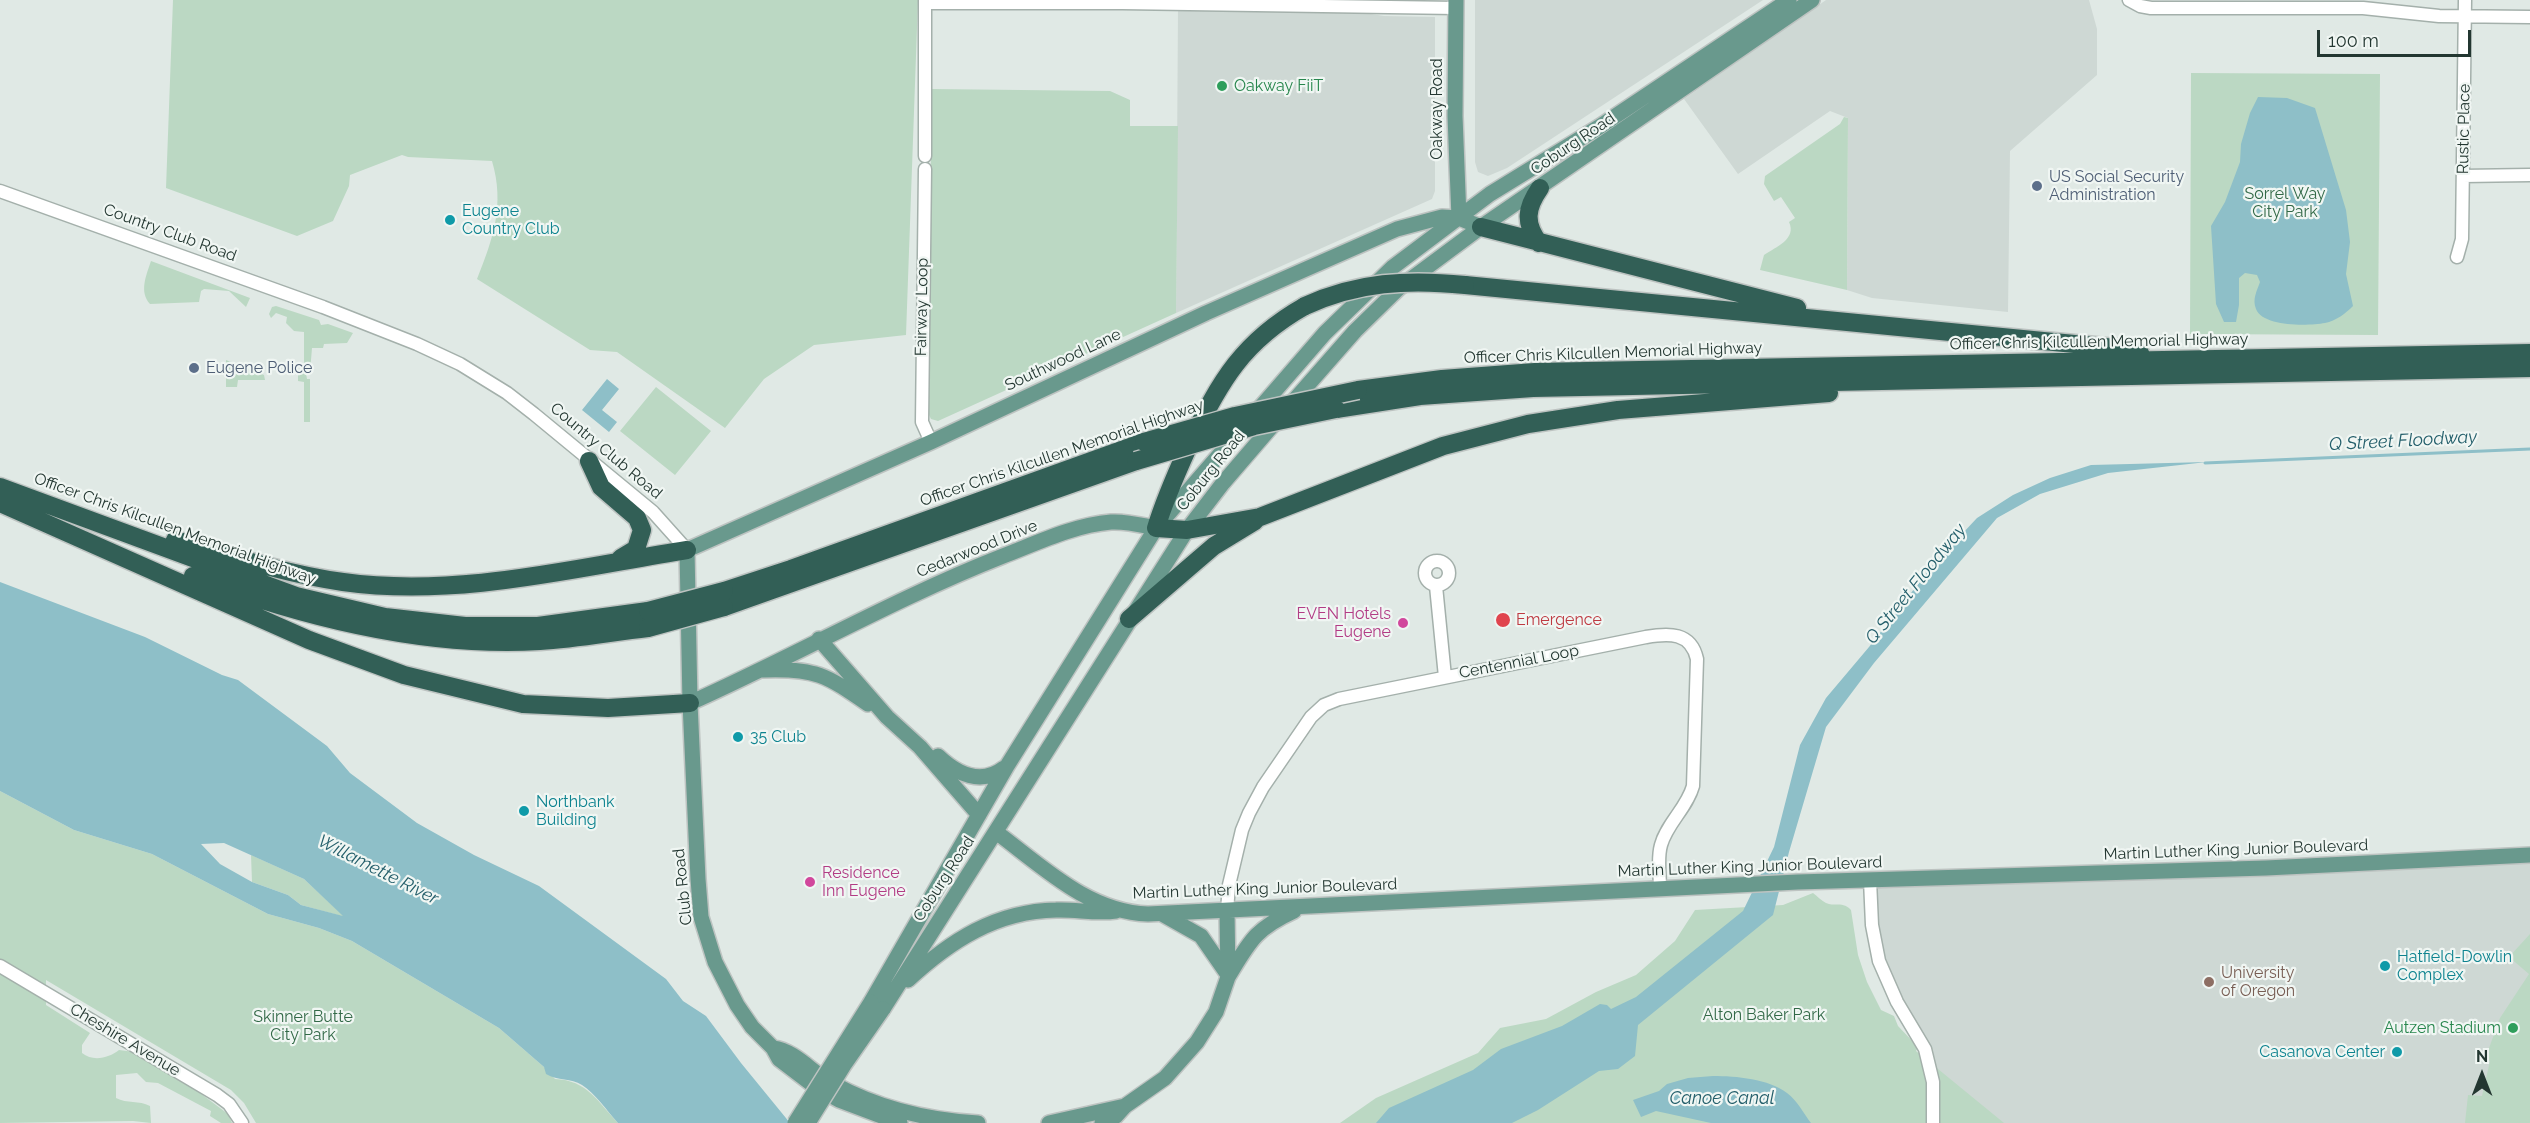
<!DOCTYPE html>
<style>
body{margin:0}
#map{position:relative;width:2530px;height:1123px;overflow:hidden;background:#e0e9e5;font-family:Raleway,sans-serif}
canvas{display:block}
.north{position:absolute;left:2452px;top:1045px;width:60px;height:60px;-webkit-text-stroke:4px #f0f6f3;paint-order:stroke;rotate:0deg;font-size:16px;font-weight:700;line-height:24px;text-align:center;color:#233731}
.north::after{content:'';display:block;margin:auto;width:21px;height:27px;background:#233731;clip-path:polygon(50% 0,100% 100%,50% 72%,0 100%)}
.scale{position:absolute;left:2317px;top:30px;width:154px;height:27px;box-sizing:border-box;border:3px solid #233731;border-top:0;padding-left:8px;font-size:18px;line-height:21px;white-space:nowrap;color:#233731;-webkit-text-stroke:4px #f0f6f3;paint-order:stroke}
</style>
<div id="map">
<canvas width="2530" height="1123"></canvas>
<div class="north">N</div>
<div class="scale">100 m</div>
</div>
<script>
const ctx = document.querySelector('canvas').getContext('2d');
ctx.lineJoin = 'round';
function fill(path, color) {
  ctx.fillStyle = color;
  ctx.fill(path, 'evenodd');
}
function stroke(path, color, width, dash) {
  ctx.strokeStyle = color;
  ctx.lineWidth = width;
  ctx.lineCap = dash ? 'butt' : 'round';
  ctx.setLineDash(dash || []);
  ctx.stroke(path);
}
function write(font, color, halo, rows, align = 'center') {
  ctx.font = font + ' Raleway,sans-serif';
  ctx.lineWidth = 4.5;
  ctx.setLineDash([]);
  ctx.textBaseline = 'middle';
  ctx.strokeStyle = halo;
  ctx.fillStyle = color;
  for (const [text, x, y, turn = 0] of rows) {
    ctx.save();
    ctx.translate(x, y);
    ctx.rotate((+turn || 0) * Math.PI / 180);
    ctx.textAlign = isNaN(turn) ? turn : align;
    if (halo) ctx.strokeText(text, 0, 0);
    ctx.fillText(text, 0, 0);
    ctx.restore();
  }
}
const built = new Path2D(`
 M1475,0h288l-256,168 -19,8 -10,-4 -3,-10z
 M1826,0h263l8,29v46l-87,76 -2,161 -136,-14 -25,-8 1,-172 -18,-7 -92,63 -54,-75z
 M1178,9l175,2 31,5 51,1v174l-3,8 -256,114z
 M2530,855v268h-597l-8,-74 -46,-88 -9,-81z`);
const green = new Path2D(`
 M173,0h745l-12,335 -92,10 -50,34 -39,49 -108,-76 -27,-2 -113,-71c16,-40 28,-74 15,-118l-84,-4 -6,-2 -52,20 -1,11 -16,35 -36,15 -131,-48z
 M2191,73l189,1 -2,261 -188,-1z
 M932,89l178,2 20,9v26h48l-2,187 -238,108 -7,-2 -4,-8z
 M1844,117l4,1 -1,172 -87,-20 4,-15c12,-8 33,-16 25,-33l6,-4 -14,-21 -7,4 -10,-17 1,-8 75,-52z
 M151,261l99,37 -4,9 -17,-16 -25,-2 -3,2 -2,11 -49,2c-11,-12 -4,-28 1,-43z
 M276,306l43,14 2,5 7,-1 25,9 -6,10 -23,1 -1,4h-11l-2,24 -4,1 1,6h3v43h-6v-40l-6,-1v-8h6v-41l-10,-1 -8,-8 1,-6 -11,-4 -5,5 -2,-4 3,-7z
 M226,360l38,15 1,5h-27l-1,7h-11z
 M656,387l55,44 -36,44 -55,-44z
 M0,791l74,39 78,24 116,60 51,14 33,13 147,87 45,39 11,12c32,1 43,23 63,44h-362l-12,-20 -13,-13 -185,-110v25l44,28 -8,12v8c11,9 27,5 37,-3l15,2 66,41 28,21 4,9h-11l-11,-7 1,-5 -53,-28 -12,-1 -9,-9 -21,2v23c11,6 23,2 34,8l1,17 -18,-2 -133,2z
 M251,855l53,24 41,38 -44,-12 -13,-10 -36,-13z
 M1813,893c4,3 9,8 13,10 10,4 16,-2 25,7l7,45 9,27 14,28 13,6 4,10 20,21 -2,4 88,72h-664l36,-25 102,-45 22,-25 46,-9 50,-27 40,-17 39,-34 20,-31 88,-5z
 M2530,934v189h-65l3,-28 14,1 8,-35 -5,-2 15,-41 29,-44 -20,-17z`);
const water = new Path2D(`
 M2258,97l29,1 28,10 31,102 4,32 -4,32 7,32c-7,7 -17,15 -28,17 -17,3 -62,4 -69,-14 -4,-10 1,-18 4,-27l-3,-7 -12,-2 -6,5v27l-3,17h-12l-8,-18 -5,-78 14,-24 15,-40 1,-18 9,-31z
 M607,379l12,10 -17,21 15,12 -8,10 -27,-22z
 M2207,462l-99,11 -68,21 -43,24 -123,145 -48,64 -37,125 -16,63 -135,110 -3,31 -17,13 -19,2 -61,39 -26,13h-136l13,-15 84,-38 28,-21 61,-23 38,-22 7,1 4,4 25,-12 107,-86 31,-64 26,-102 26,-47 43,-51 63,-81 45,-48 36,-23 37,-17 41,-13z
 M0,582l145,55 77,38 16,5 89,66 23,27 67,50 57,32 65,31 127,93 17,22 23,15 35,47 49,60h-172c-11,-12 -23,-30 -36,-38 -11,-7 -24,-4 -36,-11l-2,-7 -45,-39 -147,-87 -33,-13 -51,-14 -116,-60 -78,-24 -74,-39zM224,843l80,36 39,37 -42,-11 -13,-10 -36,-13 -32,-18 -19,-20z
 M1713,1076c23,0 56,3 74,17 10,7 17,21 24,30h-100l-55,-12 -15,6 -8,-17 26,-9 8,-7 21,-6z`);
const stream = new Path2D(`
 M2205,463l325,-14`);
const minor = new Path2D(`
 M2129,0l11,6 11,2h212l76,8 91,1
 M925,3h197l334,5
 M925,156v-156
 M925,169l-3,253 9,20
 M2463,176l67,-1
 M0,191l323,116 94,37 43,20 47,29 27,21 119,98 34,38
 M2457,257l5,-18 3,-239
 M1425 573a12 12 0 1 1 24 0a12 12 0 1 1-24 0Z
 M1436,586l9,91
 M1870,880l2,45 7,36 18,41 28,47 8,33v41
 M1227,911l2,-26 13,-55 7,-17 14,-26 48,-70 13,-12 15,-6 307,-62c23,-4 45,-5 51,22l-4,127c-6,22 -26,37 -32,59 -4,14 -1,29 -1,43
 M0,966l217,129 12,9 13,19`);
const major = new Path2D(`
 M1456,0l-1,116 4,102
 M819,639l68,78 33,30 59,68
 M763,670c53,-2 63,5 105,34
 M690,703c105,-47 206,-105 313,-147 34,-13 71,-31 108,-34 15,-1 30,3 45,6
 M938,756c19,18 43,30 66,12
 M996,832c46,34 92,80 152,82l650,-32 468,-14 264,-13
 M1162,914l39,22 27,39
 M1228,977c22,-36 27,-48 66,-66
 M908,980c42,-39 88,-69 148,-70 20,-1 39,4 60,1
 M871,1002l136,-236 149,-238 169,-195 68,-66 97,-73 109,-67 190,-127
 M883,1009l304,-479 36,-47 61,-71 71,-81 44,-43 82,-61 331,-227
 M773,1048c23,3 39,25 59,35 45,25 95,37 146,40
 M900,1123l-61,-23 -22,-12 -38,-29 -6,-11 -21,-21 -15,-22 -22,-43 -14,-45 -3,-38 -8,-176 -3,-153 244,-108 275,-129 191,-84 45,-12 17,1 22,9
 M1049,1123l76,-17
 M1102,1123l14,-7 9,-10 40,-28 32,-36 19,-30 12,-35 -1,-66`);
const highway = new Path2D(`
 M1481,227l316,81
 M1539,243c-15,-20 -13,-35 1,-55
 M1465,285l661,64 14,4
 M1305,306c-62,35 -85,75 -115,137 -13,29 -25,55 -34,85l31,2 73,-13 183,-71 85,-22 90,-14 211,-17
 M1358,390l84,-11 93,-7 995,-19
 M1336,409l84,-13 113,-8 997,-20
 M589,461l12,26 36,31 5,12 -6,19 -15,9
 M0,487l296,109 89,21 80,9h73l110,-15
 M0,503l309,137 95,35 119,29 85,4 82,-5
 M175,540c55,16 111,34 168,42 114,16 232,-14 344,-32
 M193,576c109,41 229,72 347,65 36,-2 72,-9 108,-13
 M724,591l67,-22 353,-127
 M724,607l412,-146
 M1129,619l85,-73 41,-25`);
const majorBridge = new Path2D(`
 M795,1123l76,-121
 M808,1123l36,-58 39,-56`);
const highwayBridge = new Path2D(`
 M1305,306c52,-24 103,-27 160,-21
 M1144,442l91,-26 123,-26
 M1136,461l118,-35 82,-17
 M648,611l76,-20
 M648,628l76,-21`);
const markers = [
 [1222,86,6,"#2e9e5b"],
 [2037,186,6,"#5c6f8a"],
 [450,220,6,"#0f9aa8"],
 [194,368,6,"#5c6f8a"],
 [1503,620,8,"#e0444e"],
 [1403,623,6,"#d1479c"],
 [738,737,6,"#0f9aa8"],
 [524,811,6,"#0f9aa8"],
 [810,882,6,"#d1479c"],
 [2385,966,6,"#0f9aa8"],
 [2209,982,6,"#8d6e63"],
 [2513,1028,6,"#2e9e5b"],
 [2397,1052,6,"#0f9aa8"]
];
const leisureNames = [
 ["Oakway FiiT",1234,86],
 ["Autzen Stadium",2501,1028,"right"]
];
const streetNames = [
 ["Oakway Road",1437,109,-90],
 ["Rustic Place",2464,129,-89],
 ["Coburg Road",1573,144,-34],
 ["Country Club Road",170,233,20],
 ["Fairway Loop",922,307,-89],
 ["Officer Chris Kilcullen Memorial Highway",2099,342,-1],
 ["Officer Chris Kilcullen Memorial Highway",1613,353,-2],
 ["Southwood Lane",1063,360,-25],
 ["Country Club Road",606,451,40],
 ["Officer Chris Kilcullen Memorial Highway",1062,453,-19],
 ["Coburg Road",1211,471,-51],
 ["Officer Chris Kilcullen Memorial Highway",175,529,20],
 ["Cedarwood Drive",977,549,-22],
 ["Centennial Loop",1519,662,-11],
 ["Martin Luther King Junior Boulevard",2236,850,-2],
 ["Martin Luther King Junior Boulevard",1750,867,-2],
 ["Coburg Road",944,879,-57],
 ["Club Road",683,887,-96],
 ["Martin Luther King Junior Boulevard",1265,889,-2],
 ["Cheshire Avenue",125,1040,31]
];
const serviceNames = [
 ["US Social Security",2049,177],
 ["Administration",2049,195],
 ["Eugene Police",206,368]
];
const parkNames = [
 ["Sorrel Way",2285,194],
 ["City Park",2285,212],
 ["Alton Baker Park",1764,1015],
 ["Skinner Butte",303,1017],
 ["City Park",303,1035]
];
const cultureNames = [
 ["Eugene",462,211],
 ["Country Club",462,229],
 ["35 Club",750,737],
 ["Northbank",536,802],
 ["Building",536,820],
 ["Hatfield-Dowlin",2397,957],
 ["Complex",2397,975],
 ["Casanova Center",2385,1052,"right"]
];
const hotelNames = [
 ["EVEN Hotels",1391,614],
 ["Eugene",1391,632],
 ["Residence",822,873,"left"],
 ["Inn Eugene",822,891,"left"]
];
const healthNames = [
 ["Emergence",1516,620]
];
const educationNames = [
 ["University",2221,973],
 ["of Oregon",2221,991]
];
const waterNames = [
 ["Q Street Floodway",2403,441,-3],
 ["Q Street Floodway",1916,584,-51],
 ["Willamette River",378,870,27],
 ["Canoe Canal",1722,1099]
];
fill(built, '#ced8d4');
fill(green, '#bbd8c3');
fill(water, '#8ebfc8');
stroke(stream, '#8ebfc8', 3);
stroke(minor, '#a4b0ab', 15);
stroke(major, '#bdc3c1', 18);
stroke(highway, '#bdc3c1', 21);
stroke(minor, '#fff', 12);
stroke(major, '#69998d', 15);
stroke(highway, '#325f56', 18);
stroke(majorBridge, '#bdc3c1', 18, []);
stroke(highwayBridge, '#bdc3c1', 21, []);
stroke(majorBridge, '#69998d', 15);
stroke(highwayBridge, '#325f56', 18);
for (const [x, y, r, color] of markers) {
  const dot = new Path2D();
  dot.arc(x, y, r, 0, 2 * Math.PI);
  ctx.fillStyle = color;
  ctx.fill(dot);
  stroke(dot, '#f0f6f3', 2);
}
write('16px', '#27864d', '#f0f6f3', leisureNames, 'left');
write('16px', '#233731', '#f0f6f3', streetNames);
write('16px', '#4e5e75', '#f0f6f3', serviceNames, 'left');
write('16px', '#326947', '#f0f6f3', parkNames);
write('16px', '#0d838f', '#f0f6f3', cultureNames, 'left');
write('16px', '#b23c85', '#f0f6f3', hotelNames, 'right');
write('16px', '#be3a42', '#f0f6f3', healthNames, 'left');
write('16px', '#785e54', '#f0f6f3', educationNames, 'left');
write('italic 18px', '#245f6b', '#f0f6f3', waterNames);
</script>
